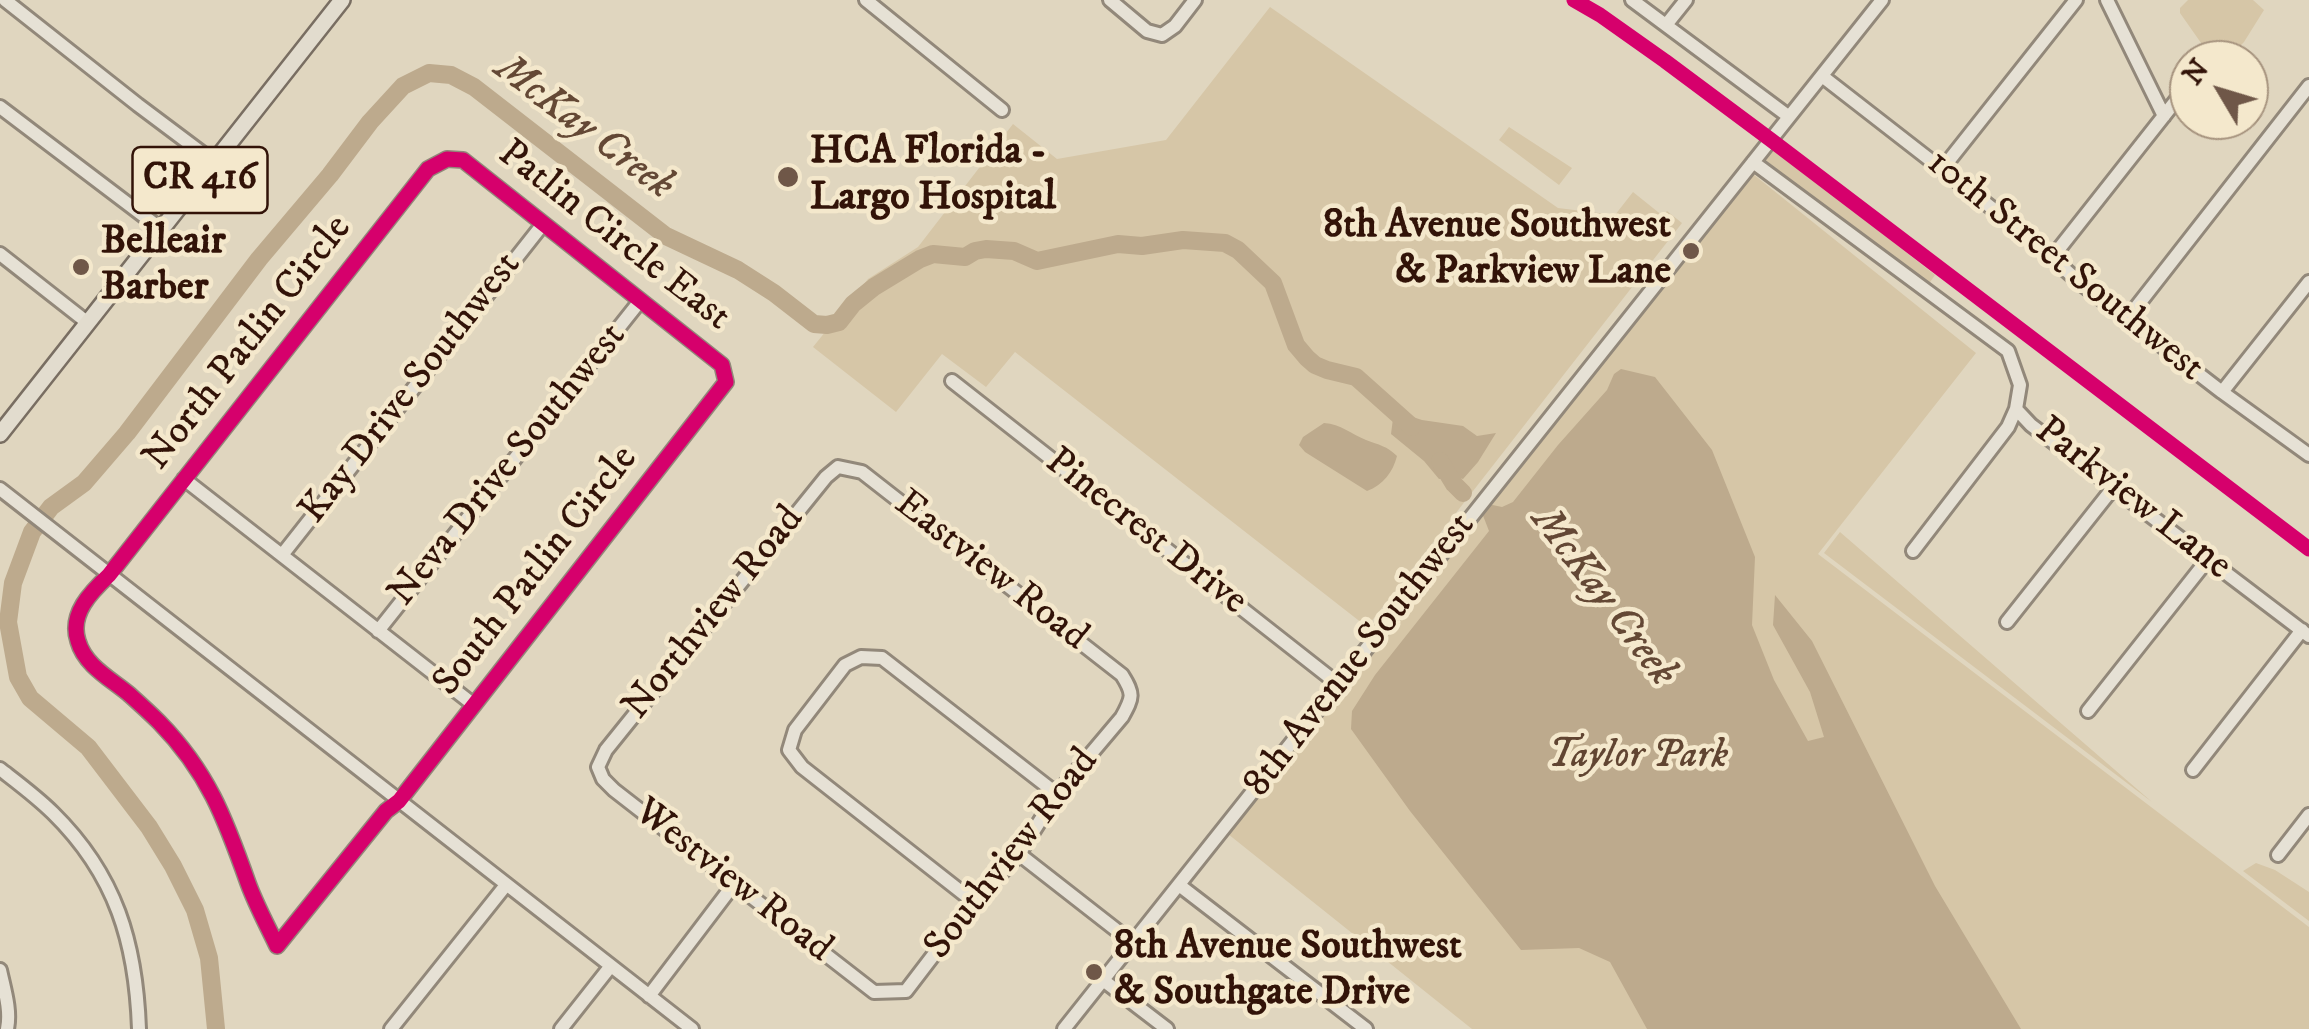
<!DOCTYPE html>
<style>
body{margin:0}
#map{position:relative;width:2309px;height:1029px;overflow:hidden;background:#e0d6bf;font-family:"IM FELL DW Pica",serif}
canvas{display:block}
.north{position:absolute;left:2169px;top:40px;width:100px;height:100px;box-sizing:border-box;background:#f4e8cc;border:2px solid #a6937e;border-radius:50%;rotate:308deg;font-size:28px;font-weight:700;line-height:40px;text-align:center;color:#321308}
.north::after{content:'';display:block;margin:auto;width:35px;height:45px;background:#6f5748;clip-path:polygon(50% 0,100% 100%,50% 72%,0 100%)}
</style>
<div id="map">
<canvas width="2309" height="1029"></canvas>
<div class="north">N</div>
</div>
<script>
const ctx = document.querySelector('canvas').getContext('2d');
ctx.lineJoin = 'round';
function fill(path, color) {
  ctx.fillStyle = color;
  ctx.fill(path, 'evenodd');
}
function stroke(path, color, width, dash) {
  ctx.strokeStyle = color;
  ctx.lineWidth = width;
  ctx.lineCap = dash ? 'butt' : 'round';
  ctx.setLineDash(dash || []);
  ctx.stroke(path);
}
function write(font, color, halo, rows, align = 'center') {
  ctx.font = font + ' "IM FELL DW Pica",serif';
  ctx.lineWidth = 9;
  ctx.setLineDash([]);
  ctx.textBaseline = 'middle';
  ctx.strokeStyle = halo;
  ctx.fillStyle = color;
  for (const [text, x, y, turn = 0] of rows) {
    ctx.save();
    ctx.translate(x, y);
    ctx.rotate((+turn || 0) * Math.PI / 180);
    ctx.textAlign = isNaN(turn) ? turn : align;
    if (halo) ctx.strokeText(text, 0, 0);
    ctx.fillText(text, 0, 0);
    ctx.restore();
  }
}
const green = new Path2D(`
 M2188,0h65l11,10 -20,32 -17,18h-14l-33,-47v-5z
 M1270,7l288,201 57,7 18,-23 30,24 4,-5 15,12 -315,404 -352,-275 -29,35 -44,-33 -46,58 -83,-65 55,-68 50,-32 95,-123 44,35 109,-19z
 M1509,127l63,41 -13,17 -60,-45z
 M1772,147l163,128 -7,10 -167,-124z
 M1753,174l223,179 -158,201 491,373v102h-837l-244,-195z
 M1840,532l312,270 -328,-249z
 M2256,863l19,7 34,22v29l-66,-50z`);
const water = new Path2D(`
 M1621,369l34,8 57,73 43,107 -3,68 22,55 34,61 16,-4 -14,-45 -37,-67 2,-30 37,46 123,245 86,143h-374l-37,-67 -31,-14 -58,2 -111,-139 -59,-82 1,-18 23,-36 114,-144 -7,-18 6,-9 14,3 11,-5 45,-57 49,-55 7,-16z
 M1394,411l28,9 41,6 14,10 19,-3 -18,29 -15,17 -7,-2 -17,2 -15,-18 -33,-27z
 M1324,423c17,1 27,11 42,17 13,5 21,6 31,16 -4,16 -14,29 -30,35l-62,-39 -6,-7 4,-8z`);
const river = new Path2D(`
 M1440,461l14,23 9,9
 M216,1029l-7,-71 -14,-48 -22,-44 -24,-39 -61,-80 -58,-49 -12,-21 -10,-55 5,-39 19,-51 19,-25 33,-24 43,-50 132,-174 71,-84 40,-53 33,-36 26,-13 22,2 23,12 192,149 72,34 36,23 40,31 13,1 12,-3 14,-18 21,-17 46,-28 13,-5 32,3 10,-6 11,-2 28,2 23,10 81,-17 24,2 41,-6 42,3 13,7 35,33 23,62 11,13 8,7 12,5 29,7 56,50`);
const minor = new Path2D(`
 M5,0l133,105 76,57
 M866,0l136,110
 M1110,0l37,31 15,4 13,-9 20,-26
 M1632,0l156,116
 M2107,0l57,116
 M1666,25l20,-25
 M1822,76l202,157 54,48 144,111 87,63
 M0,107l161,122
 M447,159l16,1 259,205 4,17 -327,419 -13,10 -109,135c-10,-21 -21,-41 -29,-63 -23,-65 -40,-111 -89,-161 -9,-9 -19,-18 -29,-27 -19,-16 -45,-29 -52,-54 -9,-27 13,-49 31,-66l319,-406z
 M1753,162l255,189 12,34 -4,24 15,16 278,211
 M1943,168l133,-168
 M0,254l88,69
 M2051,259l138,-175
 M2127,319l182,-233
 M952,381l386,303
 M2222,392l87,-110
 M838,467l24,5 260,203c12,19 11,22 0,42l-65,77 -38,60 -45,48 -68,89 -32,1 -260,-202 -11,-11 -5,-12 8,-17 199,-247 21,-26z
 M184,479l290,226
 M0,489l692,540
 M1913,551l95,-124 8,-18
 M282,555l261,-331
 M2007,622l106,-134
 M378,631l262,-330
 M2088,711l120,-152
 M0,769c18,14 37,28 53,44 63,62 83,130 86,216
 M2193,770l109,-140
 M1019,854l114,89
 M2278,855l31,-40
 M1179,885l187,144
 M974,902l-172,-135 -13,-17 6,-20 50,-65 16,-8 21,1 175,136
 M0,970c4,19 11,40 7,59
 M1103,980l64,49
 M649,996l85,-112
 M391,1029l115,-144
 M561,1029l49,-62
 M1064,1029l818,-1029`);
const major = new Path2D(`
 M0,434l342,-434`);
const cycleway = new Path2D(`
 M1574,0l26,15 65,46 106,79 538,409
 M447,159l16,1 259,205 4,17 -327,419 -13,10 -109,135c-10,-21 -21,-41 -29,-63 -23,-65 -40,-111 -89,-161 -9,-9 -19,-18 -29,-27 -19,-16 -45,-29 -52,-54 -9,-27 13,-49 31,-66l319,-406z`);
const markers = [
 [788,177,12,"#6f5748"],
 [1691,251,10,"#6f5748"],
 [81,267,10,"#6f5748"],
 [1094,972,10,"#6f5748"]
];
const shields = [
 [200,180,135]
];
const shieldNames = [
 ["CR 416",200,180]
];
const poiNames = [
 ["HCA Florida -",810,154],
 ["Largo Hospital",810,200],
 ["8th Avenue Southwest",1671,228,"right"],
 ["& Parkview Lane",1671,274,"right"],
 ["Belleair",101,244],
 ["Barber",101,290],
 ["8th Avenue Southwest",1114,949],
 ["& Southgate Drive",1114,995]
];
const streetNames = [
 ["Patlin Circle East",613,237,38],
 ["10th Street Southwest",2064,267,39],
 ["North Patlin Circle",249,344,-52],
 ["Kay Drive Southwest",412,389,-52],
 ["Neva Drive Southwest",509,466,-51],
 ["Parkview Lane",2132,500,38],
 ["Pinecrest Drive",1145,533,38],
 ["South Patlin Circle",537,572,-52],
 ["Eastview Road",990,572,38],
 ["Northview Road",715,614,-51],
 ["8th Avenue Southwest",1361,656,-52],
 ["Southview Road",1013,855,-52],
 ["Westview Road",732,882,38]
];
const parkNames = [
 ["Taylor Park",1638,758]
];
const waterNames = [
 ["McKay Creek",583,129,37],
 ["McKay Creek",1602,598,53]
];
fill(green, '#d6c6a7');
fill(water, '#bdaa8d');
stroke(river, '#bdaa8d', 18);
stroke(minor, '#92887a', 18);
stroke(major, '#796e62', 20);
stroke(minor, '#e6e1d5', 12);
stroke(major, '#e2dcce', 15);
stroke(cycleway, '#d6006c', 15);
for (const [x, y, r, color] of markers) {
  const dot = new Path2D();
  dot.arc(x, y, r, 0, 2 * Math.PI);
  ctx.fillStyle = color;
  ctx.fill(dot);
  stroke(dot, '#f4e8cc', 4);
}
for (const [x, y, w] of shields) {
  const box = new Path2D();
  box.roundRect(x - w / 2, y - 33, w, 66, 8);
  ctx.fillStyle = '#f4e8cc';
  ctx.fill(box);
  stroke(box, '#321308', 2.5);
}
write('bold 38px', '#321308', null, shieldNames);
write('bold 40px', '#321308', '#f4e8cc', poiNames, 'left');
write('40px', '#321308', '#f4e8cc', streetNames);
write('italic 40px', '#614532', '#f4e8cc', parkNames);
write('italic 42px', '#644835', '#f4e8cc', waterNames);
</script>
